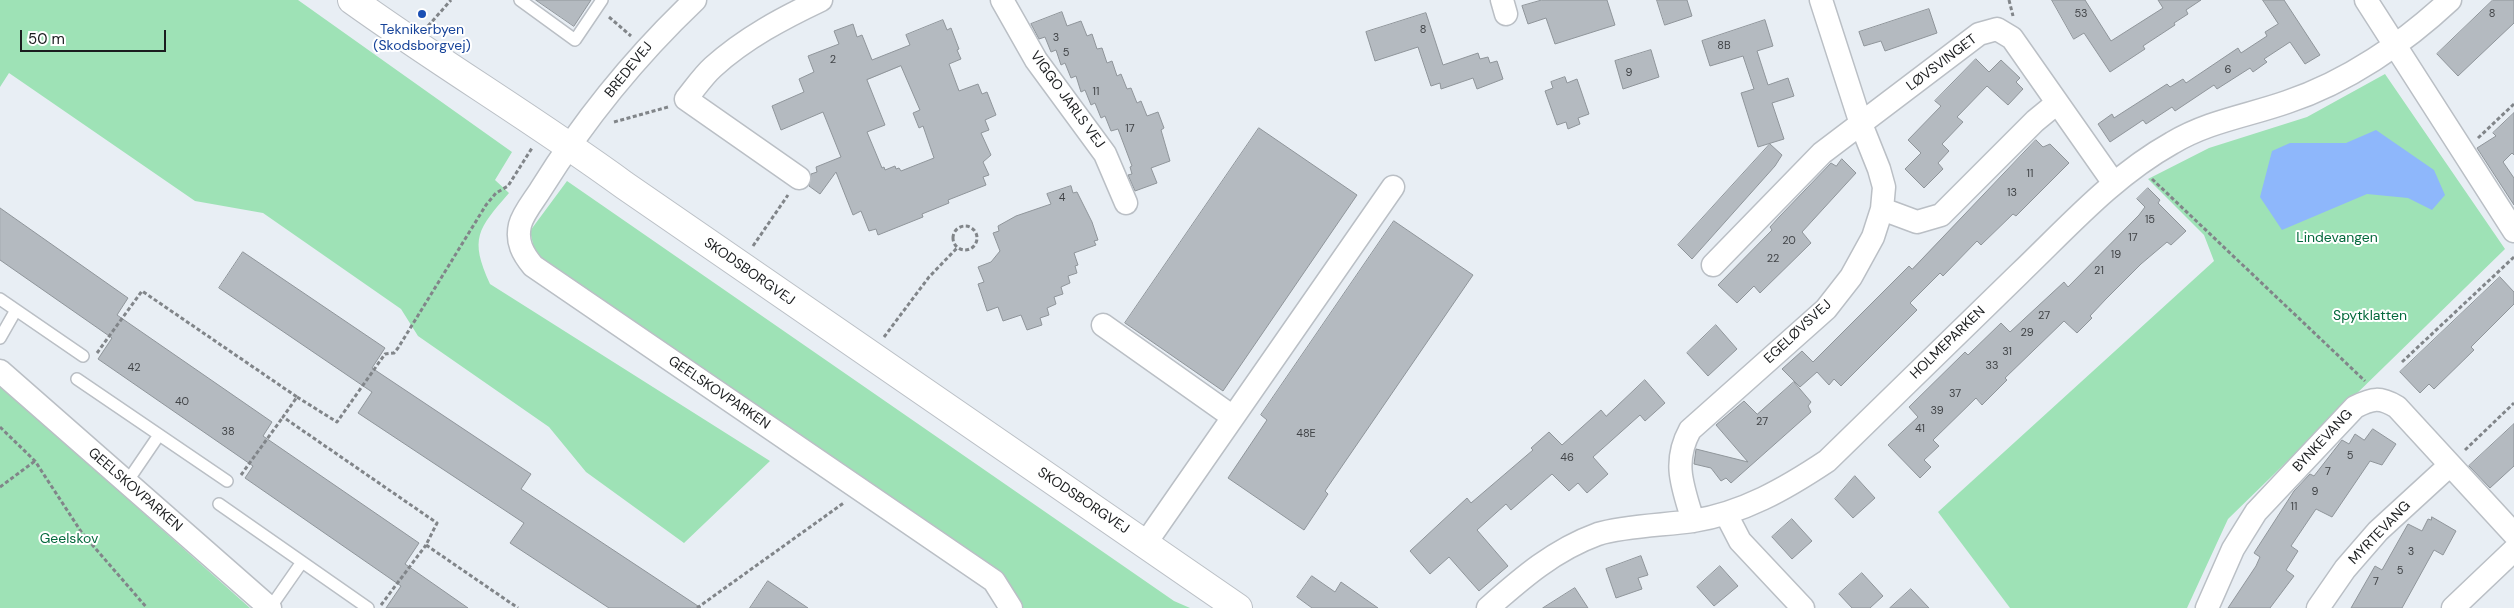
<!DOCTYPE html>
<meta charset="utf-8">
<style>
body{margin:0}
#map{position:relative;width:2514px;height:608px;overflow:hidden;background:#e8eef4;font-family:"DM Sans",sans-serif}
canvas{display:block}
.scale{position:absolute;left:20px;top:30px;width:146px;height:22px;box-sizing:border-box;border:2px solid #1b1d1f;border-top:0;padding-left:6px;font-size:15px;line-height:18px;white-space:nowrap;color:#1b1d1f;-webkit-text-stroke:4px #fff;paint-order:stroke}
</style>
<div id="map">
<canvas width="2514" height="608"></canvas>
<div class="scale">50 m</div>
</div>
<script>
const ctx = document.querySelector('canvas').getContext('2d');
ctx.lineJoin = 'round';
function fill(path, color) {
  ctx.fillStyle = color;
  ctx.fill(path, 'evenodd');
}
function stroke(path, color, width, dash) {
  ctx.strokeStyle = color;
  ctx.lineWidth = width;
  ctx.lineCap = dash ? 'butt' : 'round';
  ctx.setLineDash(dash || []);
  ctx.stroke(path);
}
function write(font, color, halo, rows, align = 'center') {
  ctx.font = font + ' "DM Sans",sans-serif';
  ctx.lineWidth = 4;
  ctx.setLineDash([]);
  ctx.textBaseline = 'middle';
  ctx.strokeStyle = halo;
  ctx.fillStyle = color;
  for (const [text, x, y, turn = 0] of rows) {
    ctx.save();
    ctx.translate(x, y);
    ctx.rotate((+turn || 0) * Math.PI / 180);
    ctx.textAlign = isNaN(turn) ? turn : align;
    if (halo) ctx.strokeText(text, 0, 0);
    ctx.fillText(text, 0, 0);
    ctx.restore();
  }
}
const green = new Path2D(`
 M0,0h298l214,152 -17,28 14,13c-31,36 -40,45 -19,91l280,177 -86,82 -98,-71 -37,-45 -131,-91 -17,-27 -138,-96 -68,-12 -186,-128 -9,14z
 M2385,74l120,175 -277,270 -41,89h-177l-72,-96 276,-251 -10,-26 -56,-56 61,-31 98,-31z
 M567,181l607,420 16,7h-169l-485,-351 -6,-26z
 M0,385l250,223h-250z`);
const water = new Path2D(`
 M2376,130l58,40 11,25 -13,15 -24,-12 -41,-4 -85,36 -22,-33 12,-46 18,-8h56z`);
const building = new Path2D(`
 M536,0h55l-17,26z
 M1542,0h65l8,25 -60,19 -9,-26 -18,6 -6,-18z
 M1657,0h30l5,16 -27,9z
 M2052,0h33l26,41 52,-33 -5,-8h43l-15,10 2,4 -14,9 1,2 -32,21 2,3 -35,23 -26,-39 -10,6z
 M2263,0h21l36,55 -15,9 -15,-22 -26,17 3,3 -14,10 -3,-4 -33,21 -3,-4 -39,26 -3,-4 -26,17 -3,-4 -33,22 -12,-18 14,-10 2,4 53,-34 3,3 13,-8 3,4 52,-35 3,5 26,-17 -2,-4 13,-8z
 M2493,0h21v23l-56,53 -21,-22z
 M1929,9l8,24 -52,18 -4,-10 -17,5 -5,-14z
 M1062,12l5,14 14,-5 6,15 5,-2 5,15 5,-1 5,15 5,-2 5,15 4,-2 6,15 4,-1 6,15 4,-2 6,15 11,-4 6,16 -3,2 9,31 -19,7 6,15 -22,8 -7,-16 4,-1 -2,-7 2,-1 -14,-37 -7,2 -6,-15 -4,2 -6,-15 -4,2 -6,-15 -4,2 -5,-16 -5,2 -6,-15 -4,2 -5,-15 -5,2 -6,-15 -6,2 -8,-15z
 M1426,13l17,52 35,-12 2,6 8,-2 2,6 7,-2 6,18 -26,10 -4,-11 -32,11 -1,-6 -9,3 -13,-39 -43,14 -9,-29z
 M943,20l4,10 4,-2 8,21 -2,1 4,9 -12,5 10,27 19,-7 4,10 5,-2 9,23 -11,5 4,10 -8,3 10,22 -8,7 6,13 -6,2 3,8 -38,15 1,3 -27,11 1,3 -45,18 -2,-6 -7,2 -8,-20 -8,4 -17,-43 -16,22 -11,-8 2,-12 6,-2 -1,-5 25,-10 -18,-45 -42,18 -9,-24 32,-14 -5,-13 15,-7 -6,-16 31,-12 -5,-13 19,-7 4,13 5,-2 10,25 38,-15 -4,-10zM901,66l19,44 -7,3 6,15 4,-2 11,32 -33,13 -2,-3 -3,1 -1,-3 -10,4 -1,-3 -2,1 -15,-36 18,-7 -18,-45z
 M1765,20l8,26 -16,5 11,34 20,-7 6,18 -22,7 12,36 -26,8 -17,-54 13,-4 -11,-33 -33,10 -8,-25z
 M1651,50l8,27 -36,12 -8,-28z
 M1976,59l13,13 12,-12 19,18 -4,4 7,7 -15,16 -21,-19 -30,31 6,5 -21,22 7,7 -11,12 5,6 -19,19 -19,-19 16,-16 -13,-13 33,-34 -6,-5z
 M1565,77l2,6 10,-4 12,35 -11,4 2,6 -12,5 -2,-7 -9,3 -12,-34 8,-3 -2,-6z
 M2514,113v42l-2,-2 -9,9 11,16v27l-37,-57 19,-12 -3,-3z
 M1259,128l98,67 -134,196 -98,-68z
 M2036,140l7,7 7,-3 19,19 -53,53 -3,-2 -32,31 -4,-4 -34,35 -3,-3 -30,30 7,7 -76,76 -7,-7 -5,6 -12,-13 -17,15 -18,-18 20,-18 11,11 96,-96 3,3z
 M1770,144l12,11 -7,11 -83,93 -14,-14z
 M1842,159l14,14 -54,59 9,11 -51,50 -6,-7 -17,17 -19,-18 54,-55 -2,-3 10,-11 51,-53 5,3z
 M1071,186l2,7 4,-1 15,30 6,18 -4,1 2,4 -22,8 4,12 -3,1 2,7 -9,3 2,7 -9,4 2,7 -9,3 2,7 -9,4 2,7 -9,3 2,7 -15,5 -6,-15 -18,6 -5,-14 -11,4 -9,-27 6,-2 -6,-15 13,-5 9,-11 -7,-18 6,-2 -1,-5 18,-10 35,-12 -4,-10z
 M2148,188l12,12 -2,3 28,28 -15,14 -4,-3 -26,22 -35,35 -16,17 2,2 -15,15 -13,-12 -59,57 2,2 -25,25 -6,-7 -43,42 6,6 -15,14 7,7 -11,11 -32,-33 30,-28 -9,-10 56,-55 3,3 33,-32 9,9 54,-50 4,5 71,-72 6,-8 -8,-8z
 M0,208l128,90 -11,17 155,107 -9,14 156,107 -14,21 63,44h-82l15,-22 -156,-108 8,-12 -155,-107 14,-21 -112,-78z
 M1394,221l79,54 -148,216 3,3 -24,36 -76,-52 39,-58 -6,-5z
 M243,252l142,96 -13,20 159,106 -10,15 180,119h-92l-99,-65 14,-20 -166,-110 14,-21 -153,-104z
 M2500,277l14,15v12l-43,43 3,3 -40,39 -5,-5 -9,9 -20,-21z
 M1716,325l21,24 -29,27 -21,-23z
 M1645,380l20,23 -20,18 -5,-6 -47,42 15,17 -21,19 -9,-10 -9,8 -17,-17 -41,36 -5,-6 -29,26 31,36 -29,25 -30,-34 -19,17 -20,-23 57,-53 4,5 62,-53 -2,-2 18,-16 13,13 39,-35 5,6z
 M1794,382l17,20 -3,4 3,6 -80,71 -5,-5 -5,3 -10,-13 -17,-4 2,-15 52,13 -32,-37 28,-24 13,13z
 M2514,424v42l-24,22 -21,-22z
 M2373,429l23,15 -14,21 -12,-4 -38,56 -16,-8 -25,37 7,5 -12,19 8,6 -24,32h-42l28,-42 4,-9 -6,-4 40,-62 16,-17 4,2 28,-36 7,4 6,-10 9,6z
 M1855,476l20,22 -22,20 -18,-19z
 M2432,517l24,14 -13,24 -9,-5 -32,58h-51l24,-42 7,4 26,-46 14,7 6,-12 3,1z
 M1792,519l20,22 -20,18 -20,-22z
 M1641,556l7,19 -10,3 4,11 -26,9 -10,-29z
 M1720,566l18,20 -24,20 -17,-19z
 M1862,573l21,23 -13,12h-18l-13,-14z
 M1312,576l23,16 6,-10 37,26h-66l-15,-11z
 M768,581l40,27h-58z
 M1575,588l13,20h-45z
 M1911,589l18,19h-39z`);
const path = new Path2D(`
 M2009,0l4,16
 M609,17l22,19
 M428,26l23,-26
 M614,122l54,-15
 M2478,138l36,-34
 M2152,179l213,202
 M953 238a12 12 0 1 1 24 0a12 12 0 1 1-24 0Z
 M753,246l35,-51
 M884,337l45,-60 28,-29
 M97,353l45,-62 155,106 -14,20 154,106 -11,22 92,63
 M2402,362l112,-105
 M297,397l40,25 48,-68 9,-1 4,-5 88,-143 10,-12 12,-7 24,-38
 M0,427l35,34 47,72 65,75
 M2465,450l49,-47
 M241,475l42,-58
 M0,487l35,-26
 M381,605l45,-60
 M697,608l148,-106`);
const service = new Path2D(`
 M520,0l55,40 27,-40
 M0,299l83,57
 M0,338l16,-28
 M77,379l150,102
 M127,482l32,-47
 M219,504l149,104
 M270,608l32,-46`);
const minor = new Path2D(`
 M695,0c-59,56 -111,120 -154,189 -6,10 -18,24 -21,36 -4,17 3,29 13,41l461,315 17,27
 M1002,0l34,60 69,94 21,49
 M1502,0l4,14
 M2366,0l148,231
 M799,178l-113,-79c9,-11 17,-23 27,-32 32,-29 70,-49 108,-67
 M1882,209l35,13 24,-7 94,-94 22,-18
 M1713,265l109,-112 157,-119 18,-5 15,9 101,144
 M1103,325l130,92
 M0,371l270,237
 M1726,514l14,27 63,67
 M1693,521c-10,-34 -21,-58 -3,-91l136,-121 25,-32 22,-40 9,-28 2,-22 -5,-18 -18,-45 -40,-124
 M1145,544l248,-357
 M1488,608c34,-30 66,-58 110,-74 25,-8 67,-9 95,-13 50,-8 92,-32 134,-60 64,-63 129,-125 193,-188 48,-46 93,-97 152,-130 37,-22 75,-27 115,-41 60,-20 117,-59 163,-102
 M2207,608l26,-59 23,-37 99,-105c18,-9 25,-10 42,0l117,127
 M2318,608l27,-39 33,-38 72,-66
 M2453,608l61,-58`);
const tertiary = new Path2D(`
 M352,0c89,64 183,120 272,185l614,423`);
const markers = [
 [422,14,5,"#1a4fb4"]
];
const numberNames = [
 ["53",2081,14],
 ["8",2492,14],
 ["8",1423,30],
 ["3",1056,38],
 ["8B",1724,46],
 ["5",1066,53],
 ["2",833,60],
 ["6",2228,70],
 ["9",1629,73],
 ["11",1096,92],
 ["17",1130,129],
 ["11",2030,174],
 ["13",2012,193],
 ["4",1062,198],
 ["15",2150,220],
 ["17",2133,238],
 ["20",1789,241],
 ["19",2116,255],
 ["22",1773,259],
 ["21",2099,271],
 ["27",2044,316],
 ["29",2027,333],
 ["31",2007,352],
 ["33",1992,366],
 ["42",134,368],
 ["37",1955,394],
 ["40",182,402],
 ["39",1937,411],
 ["27",1762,422],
 ["41",1920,429],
 ["38",228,432],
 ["48E",1306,434],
 ["5",2350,456],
 ["46",1567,458],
 ["7",2328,472],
 ["9",2315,492],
 ["11",2294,507],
 ["3",2411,552],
 ["5",2400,571],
 ["7",2376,582]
];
const transitNames = [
 ["Teknikerbyen",422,30],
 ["(Skodsborgvej)",422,46]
];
const streetNames = [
 ["LØVSVINGET",1942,63,-37],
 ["BREDEVEJ",629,70,-51],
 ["VIGGO JARLS VEJ",1067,100,54],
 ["SKODSBORGVEJ",749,272,35],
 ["EGELØVSVEJ",1798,332,-43],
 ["HOLMEPARKEN",1948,343,-44],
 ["GEELSKOVPARKEN",719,393,34],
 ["BYNKEVANG",2323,441,-47],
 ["GEELSKOVPARKEN",135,490,41],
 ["SKODSBORGVEJ",1083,501,34],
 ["MYRTEVANG",2380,533,-46]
];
const parkNames = [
 ["Lindevangen",2337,238],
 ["Spytklatten",2370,316],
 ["Geelskov",69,539]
];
fill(green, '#9ee2b6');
fill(water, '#8eb7fb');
fill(building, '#b4bac0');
stroke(building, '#8f959a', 1);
stroke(service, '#babfc5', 14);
stroke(minor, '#babfc5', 25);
stroke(tertiary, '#babfc5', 30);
stroke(path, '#818589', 3, [4, 2.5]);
stroke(service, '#fff', 11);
stroke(minor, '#fff', 22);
stroke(tertiary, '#fff', 28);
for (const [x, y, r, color] of markers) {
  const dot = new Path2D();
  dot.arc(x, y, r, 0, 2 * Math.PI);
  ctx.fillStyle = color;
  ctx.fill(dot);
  stroke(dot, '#fff', 2);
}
write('11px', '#414447', null, numberNames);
write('14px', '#164399', '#fff', transitNames);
write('14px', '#1b1d1f', '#fff', streetNames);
write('14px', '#04693c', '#fff', parkNames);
</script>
